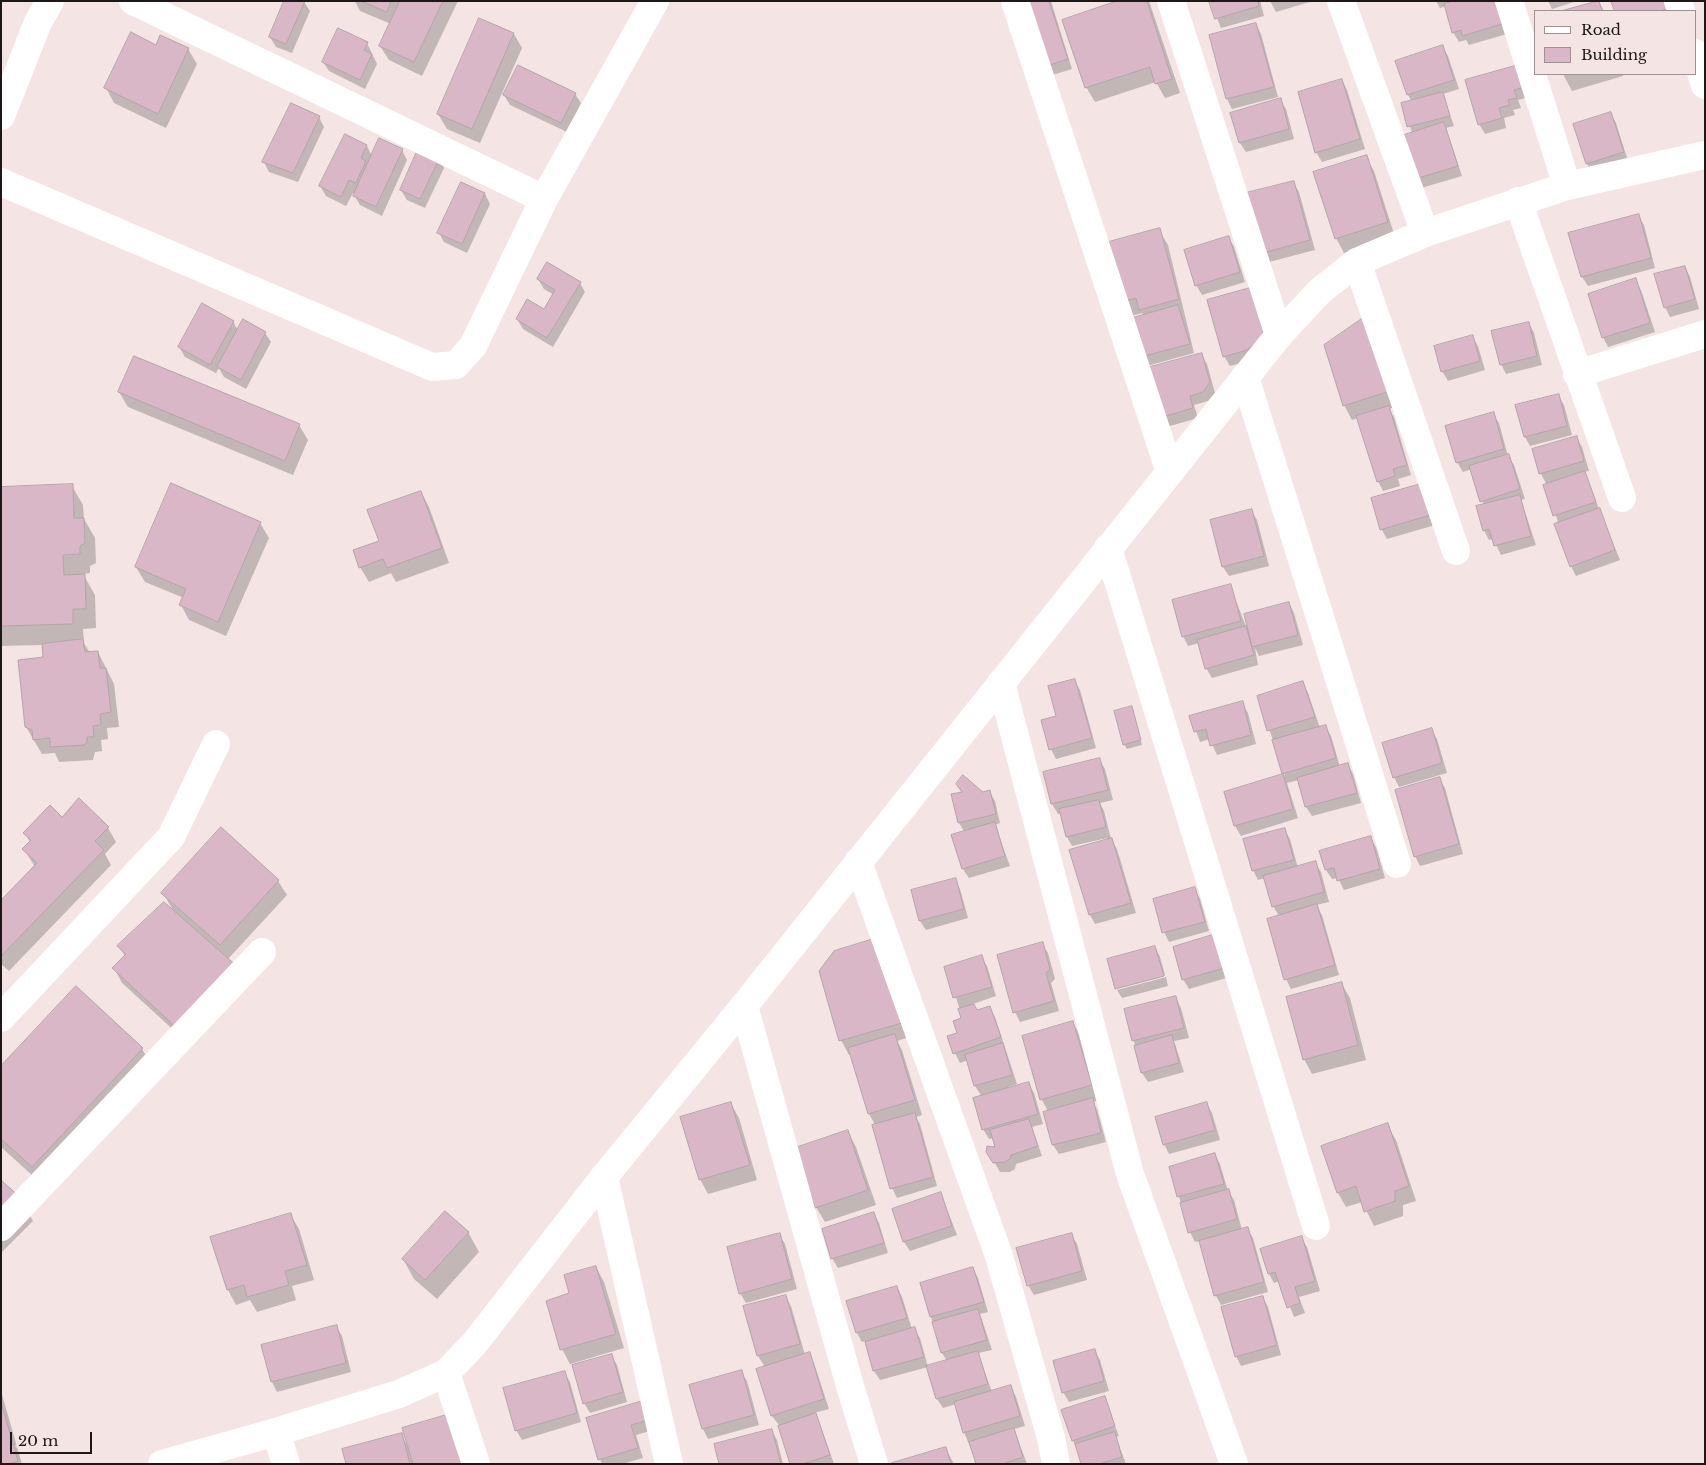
<!DOCTYPE html>
<style>
body{margin:0}
#map{position:relative;width:1706px;height:1465px;overflow:hidden;background:#f4e4e4;font-family:"Libre Baskerville",serif}
canvas{display:block}
.frame{position:absolute;inset:0;border:2px solid #1d1717;pointer-events:none}
.legend{position:absolute;left:1534px;top:10px;width:162px;height:65px;box-sizing:border-box;background:#f4e4e4;border:1px solid #9e9292;margin:0;padding:6px 9px;list-style:none;font-size:15px;color:#1d1717}
.legend li{display:flex;align-items:center;gap:10px;height:25px}
.legend b{width:25px;border:1px solid #9e9292}
.scale{position:absolute;left:10px;top:1432px;width:82px;height:22px;box-sizing:border-box;border:2px solid #1d1717;border-top:0;padding-left:6px;font-size:15px;line-height:18px;white-space:nowrap;color:#1d1717;-webkit-text-stroke:4px #f4e4e4;paint-order:stroke}
</style>
<div id="map">
<canvas width="1706" height="1465"></canvas>
<div class="frame"></div>
<ul class="legend">
<li><b style="height:6px;background:#fff"></b>Road</li>
<li><b style="height:14px;background:#d9b7c6"></b>Building</li>
</ul>
<div class="scale">20 m</div>
</div>
<script>
const ctx = document.querySelector('canvas').getContext('2d');
ctx.lineJoin = 'round';
function fill(path, color) {
  ctx.fillStyle = color;
  ctx.fill(path, 'evenodd');
}
function stroke(path, color, width, dash) {
  ctx.strokeStyle = color;
  ctx.lineWidth = width;
  ctx.lineCap = dash ? 'butt' : 'round';
  ctx.setLineDash(dash || []);
  ctx.stroke(path);
}
const shadow = new Path2D(`
 M355,1h103l-36,75 -33,-16 -9,-14 11,-22 -31,-13z
 M1023,1h28l21,68 -23,7z
 M1118,1h31l31,92 -15,5 -9,-16 -61,20 -9,-15z
 M1210,1h50l4,15 -43,12z
 M1270,1h43l-37,11z
 M1436,1h61l10,33 -38,11 -3,-5 -7,2 -6,-10 -7,-26 -6,2z
 M1548,1h29l-25,8z
 M1613,1h59l3,10h-59z
 M304,2l6,9 -18,42 -16,-6 -6,-10z
 M1599,2l5,9h-38z
 M1256,24l5,10 17,63 -46,12 -5,-10 -17,-63z
 M514,34l8,14 -42,95 -33,-14 -9,-15z
 M367,43l10,21 -12,25 -36,-18 -6,-9z
 M156,46l32,3 9,15 -31,64 -52,-25 -8,-15z
 M1442,46l6,10 11,33 -16,5 11,32 -8,2 16,48 -41,12 -9,-55 -9,-29 9,-2 -4,-7z
 M1521,65l12,31 -15,4 3,8 -8,2 2,5 -11,3 2,10 -21,6 -6,-10z
 M1563,74h60v2l-51,15z
 M1342,80l5,10 18,59 -43,13 -6,-10z
 M575,94l6,9 -14,29 -57,-27 -6,-10z
 M1280,100l6,9 8,30 -48,13 -6,-9 -9,-29z
 M1611,114l5,9 12,38 -36,12 -5,-10z
 M319,117l5,10 -26,55 -29,-10 -5,-10z
 M367,146l5,10 30,-6 5,10 -25,56 -22,-11 -7,-12 -7,13 -20,-10 -6,-10z
 M1366,157l8,14 21,66 -51,16 -8,-15z
 M439,158l5,10 -19,40 -18,-8 -6,-10z
 M1293,182l6,10 16,58 -46,12 -5,-9z
 M485,194l5,10 -23,49 -23,-11 -5,-9z
 M1638,215l6,10 11,43 -67,18 -6,-9 -12,-43z
 M1159,230l9,15 26,108 -47,13 -6,-9 3,-41 -1,-3 -13,3 -8,-15z
 M1229,238l5,9 11,35 -43,13 -6,-10z
 M1685,267l5,10 9,32 -29,8 -5,-10z
 M538,279l42,4 5,9 -32,55 -30,-18 -6,-10 28,-8 9,-16 -10,-6z
 M1635,280l6,10 14,42 -47,15 -5,-10z
 M1249,290l20,50 -17,20 -22,6 -6,-10z
 M1365,317l32,89 -8,3 5,8 17,58 -13,4 2,7 -17,5 -5,-10 -20,-63 -6,2 -8,-15z
 M233,321l5,10 27,2 6,9 -25,47 -22,-12 -5,-9 -3,5 -31,-16 -6,-10z
 M1529,323l5,10 8,32 -36,9 -5,-10z
 M1472,336l6,10 7,24 -37,11 -6,-10z
 M1201,354l6,10 8,29 -7,8 -14,4 4,13 -35,10 -5,-10z
 M119,392l180,33 9,15 -15,35 -165,-68z
 M1558,395l6,10 8,30 -42,11 -5,-9z
 M1493,414l6,9 9,33 6,9 11,34 -4,1 15,45 -35,10 -8,-16 -4,1 -5,-10v-24l-12,-37 -9,3 -6,-10z
 M1576,437l6,10 7,24 -5,1 36,88 -44,16 -5,-10 -24,-81 -6,-11 -8,-24z
 M1427,483l15,40 -55,16 -5,-9 -9,-31z
 M72,486l11,19 1,14 11,19 1,25 -6,3v7l-7,1 12,21 1,33 -13,1 1,14 6,10 8,-1 16,32 5,43 -12,1 1,11 -7,1 1,11 -7,1 -2,8 -34,2 -4,-9 -13,1 -16,-27 18,-69 -1,-13 -42,1v-158z
 M421,492l8,15 20,56 -53,19 -5,-9 -22,9 -9,-15z
 M1251,510l6,10 12,46 -40,10 -6,-9z
 M260,523l9,15 -43,98 -37,-16 -8,-15 3,-7 -39,-16 -9,-15z
 M1230,585l20,52 39,-34 5,10 9,32 -44,11 -4,-8 3,17 -46,13 -6,-10 -7,-25 -11,3 -5,-10z
 M1074,680l6,10 16,58 -40,11 -5,-10 7,-32z
 M1303,683l5,10 12,35 5,-2 6,10 9,31 8,-2 5,9 8,29 -49,13 -6,-9 -7,-27 -12,3 11,35 -57,18 -6,-10 -10,-33 60,-18 -27,-78z
 M1242,703l6,10 8,31 -39,11 -7,-16 -10,3 -9,-25z
 M1133,712l9,33 -15,4 -3,-5z
 M1431,729l6,10 10,34 -48,14 -5,-10z
 M1099,759l6,10 8,31 -13,3 4,8 7,28 6,10 19,64 -41,11 -5,-9 17,-77 -35,8 -5,-9 -6,-24 -3,1 -6,-10 -7,-31z
 M1439,778l6,10 18,66 -43,12 -5,-10z
 M957,784l26,9 6,-1 6,9 5,22 -5,2 15,41 -41,12 -6,-9 -10,-33 12,-3 -6,-10 -7,-28 10,-2z
 M62,818l46,10 8,14 -11,12 6,11 -102,106 -8,-7v-62l34,-35 -11,-18 6,-7 -5,-9z
 M1284,829l6,10 8,29 17,-5 6,9 8,30 -13,3 6,10 17,60 -48,14 -5,-10 -7,-63 -6,-10 -8,-28 -7,2 -5,-10z
 M1370,838l6,9 9,31 -41,12 -6,-12 -6,1 -6,-9z
 M955,879l5,10 8,29 -42,12 -6,-9z
 M278,881l9,14 -59,64 -38,86 -68,-62 -8,-15 11,-12 -6,-10 55,-34 -11,-19z
 M1195,889l5,10 9,32 -40,11 -5,-10z
 M1218,935l15,41 -44,13 -6,-10z
 M876,940l33,97 -12,4 5,9 20,65 -6,2 4,7 17,62 -40,12 -5,-10 -16,-62 -7,-12 -18,-60 -2,1 -8,-15z
 M1042,944l6,9 7,26 -4,4 8,28 -39,11 -5,-10z
 M1155,947l5,10 5,18 -48,13v2l-9,-30z
 M981,957l6,9 9,30 -23,8 5,8 11,-4 6,9 22,67 -9,3 1,2 20,-5 5,9 9,31 -11,3 10,29 -26,8 -1,5 -5,3h-10l-12,-21 9,-3 -3,-10 -5,1 -6,-10 -1,-32 -7,-11 -7,-26 -8,3 -5,-10 8,-34 -17,-52z
 M1166,977l2,9 -46,12 -5,-8z
 M1341,983l9,15 16,62 -54,14 -8,-15z
 M1176,998l5,10 8,30 -15,3 10,31 -36,10 -6,-9 -16,-63z
 M1073,1023l8,14 19,63 -7,2 4,7 9,33 -47,12 -6,-9 -8,-33 3,-1 -6,-11 -19,-63z
 M142,1049l11,19 -109,118 -43,-39v-79z
 M1206,1103l6,10 8,27 -51,14 -5,-10z
 M731,1104l8,14 18,62 -49,14 -8,-15z
 M1387,1125l9,15 20,61 -13,4v11l-29,10 -12,-24 -16,5 -8,-14z
 M848,1132l8,15 20,58 -51,17 -9,-15z
 M1215,1155l5,9 8,27 6,9 8,30 5,-2 6,10 15,54 -47,13 -5,-9 -16,-55 -5,1 -5,-10 -20,-64z
 M1,1182l21,19 11,20 -32,32z
 M941,1194l16,41 -47,16 -6,-9z
 M290,1214l9,15 15,51 -22,6 4,14 -39,12 -7,-12 -14,5 -8,-15 -16,-52z
 M874,1214l5,9 9,30 -50,15 -6,-10z
 M468,1232l11,20 -42,47 -23,-20 -11,-20z
 M779,1234l6,10 12,45 -51,14 -6,-10z
 M1071,1234l6,10 10,36 -53,15 -6,-10z
 M1301,1238l6,9 13,44 -21,6 6,16 -11,4 -14,-36 -6,2 -5,-9z
 M596,1267l8,15 20,66 -54,16 -8,-15 9,-55z
 M973,1268l5,10 10,34 -8,2 12,36 -14,3 14,39 19,-5 5,10 9,29 -11,3 13,35h-50l-13,-32 -8,-28 -13,4 -6,-9 -9,-32 -48,13 -6,-9 -8,-30 -4,1 -5,-9 -9,-31 49,-15 5,10 10,32h2l6,9 8,29 19,-6 -5,-8 -21,-69z
 M785,1296l6,10 14,49 4,-2 5,10 15,46 -15,4 6,11 14,40h-43l-12,-39 -7,-9 -7,-49 -7,-11 -14,-49z
 M1263,1298l5,9 13,48 -40,11 -5,-10z
 M336,1326l6,10 9,36 -74,20 -5,-10 -9,-36z
 M1094,1350l6,10 9,31 -40,11 -6,-10z
 M611,1355l6,10 10,37 -37,11 -6,-10z
 M564,1372l6,10 11,40 -59,18 -6,-10z
 M741,1372l6,9 12,44 -51,14 -5,-10 -12,-43z
 M1,1391l21,73h-21z
 M1104,1398l15,38 -3,1 10,27h-44l-9,-24z
 M646,1401l11,28 -21,6 7,23 -21,6h-20l-2,-5z
 M772,1431l5,9 6,24h-63z
 M401,1435l6,10 67,19h-127z
 M946,1449l8,15h-60z`);
const building = new Path2D(`
 M284,1h21l-19,43 -17,-7z
 M362,1h29l-4,11z
 M400,1h43l-29,61 -35,-16z
 M1022,1h27l19,58 -25,8z
 M1117,1h30l25,78 -17,5 -5,-17 -65,21 -23,-68z
 M1209,1h49l1,5 -44,13z
 M1453,1h42l7,23 -40,12 -1,-6 -9,3 -8,-29z
 M1599,1l3,10h-41l36,-10z
 M1611,1h60l2,6 -13,4h-45z
 M479,18l35,15 -42,96 -35,-15z
 M1256,23l18,64 -48,12 -17,-64z
 M338,28l30,14 -4,8 8,4 -12,26 -38,-18z
 M131,32l25,13 4,-10 29,13 -31,66 -54,-26z
 M1443,45l11,35 -47,15 -12,-34z
 M1522,64l6,22 -14,4 3,8 -9,2 2,5 -11,3 3,10 -24,7 -13,-45z
 M518,65l58,28 -15,30 -58,-28z
 M1342,79l18,60 -45,14 -17,-61z
 M1443,92l7,24 -43,11 -6,-24z
 M1281,98l8,31 -50,14 -9,-30z
 M291,103l29,13 -27,57 -31,-11z
 M1611,112l13,40 -38,12 -13,-40z
 M1444,122l14,44 -43,13 -14,-43z
 M345,134l22,11 -6,13 5,3 -10,22 -7,-3 -8,17 -22,-11z
 M379,138l24,11 -27,58 -23,-11z
 M419,147l21,10 -20,42 -20,-9z
 M1367,155l21,67 -53,17 -22,-67z
 M1294,181l16,59 -47,13 -17,-60z
 M461,182l24,11 -23,51 -25,-11z
 M1639,214l12,44 -70,19 -13,-44z
 M1160,228l19,71 -40,11 -3,-12 -15,4 -16,-59z
 M1229,236l11,36 -45,14 -11,-36z
 M547,262l34,20 -34,56 -31,-19 11,-20 17,10 11,-19 -18,-11z
 M1685,266l10,33 -31,9 -10,-34z
 M1636,278l14,45 -48,15 -14,-44z
 M1250,288l14,41 -4,11 -13,10 -24,7 -16,-57z
 M202,303l32,18 -24,44 -32,-18z
 M1178,305l12,39 -50,13 -11,-38z
 M1366,316l24,75 -47,15 -19,-61z
 M243,319l23,13 -25,48 -24,-13z
 M1529,322l8,34 -37,9 -9,-34z
 M1473,335l7,26 -39,11 -7,-26z
 M1202,353l8,29 -7,10 -13,4 3,12 -37,11 -13,-50z
 M134,356l166,68 -15,37 -167,-69z
 M1559,394l8,32 -43,11 -9,-32z
 M1389,406l18,59 -14,4 2,7 -18,6 -21,-66z
 M1494,412l10,37 -48,14 -11,-37z
 M1577,436l7,25 -45,13 -7,-25z
 M1509,454l11,35 -40,13 -11,-36z
 M1585,471l11,31 -43,14 -10,-31z
 M1428,482l9,31 -57,17 -9,-32z
 M171,483l90,39 -43,100 -39,-17 7,-16 -51,-22z
 M73,484l1,34h10l1,25 -5,3v8l-17,1 1,20 21,-1 1,35h-13v15l-72,2v-139z
 M421,491l21,57 -55,20 -4,-9 -24,9 -6,-18 26,-9 -12,-31z
 M1520,495l11,41 -37,10 -5,-17 -6,2 -7,-25z
 M1600,508l15,42 -45,17 -16,-43z
 M1252,509l12,47 -42,11 -12,-47z
 M1231,584l10,37 -59,16 -10,-37z
 M1289,602l9,33 -46,12 -8,-33z
 M1246,626l8,29 -49,14 -8,-29z
 M83,639l2,13 13,-1 2,17h6l5,44 -11,2 1,11 -8,1 1,11h-7v5l-2,3 -35,2v-9l-17,2 -1,-10 -7,-3 -7,-67 25,-3 -1,-13z
 M1075,679l17,59 -43,12 -8,-30 15,-4 -8,-30z
 M1303,681l12,36 -48,14 -10,-35z
 M1243,701l8,34 -41,11 -4,-17 -12,3 -5,-16z
 M1132,706l9,34 -18,5 -9,-34z
 M1326,725l10,33 -54,16 -10,-34z
 M1432,728l10,35 -49,15 -11,-35z
 M1100,758l8,32 -57,14 -8,-32z
 M1348,763l9,30 -52,14 -8,-29z
 M1283,774l10,35 -59,17 -10,-34z
 M963,775l20,17 7,-2 6,24 -38,9 -7,-29 11,-2 -6,-8z
 M1440,777l19,67 -45,13 -19,-67z
 M79,798l30,29 -14,14 9,9 -103,106v-56l36,-37 -15,-14 9,-9 -8,-7 27,-28 12,12z
 M1099,800l7,27 -40,10 -7,-28z
 M995,822l10,34 -43,13 -11,-34z
 M221,827l58,53 -59,65 -59,-52z
 M1285,828l9,32 -42,11 -9,-32z
 M1371,836l9,33 -43,12 -3,-13 -9,2 -6,-19z
 M1112,838l19,65 -42,12 -20,-65z
 M1316,861l8,31 -52,15 -9,-31z
 M956,878l8,31 -45,12 -8,-31z
 M1195,887l10,35 -43,11 -9,-34z
 M164,902l75,66 -58,64 -69,-64 14,-14 -9,-8z
 M1317,904l18,61 -51,15 -17,-61z
 M1219,933l9,34 -46,13 -9,-33z
 M877,938l25,85 -63,18 -20,-70 15,-20z
 M1043,942l7,27 -4,4 8,28 -41,12 -16,-58z
 M1155,946l9,30 -49,13 -8,-30z
 M982,955l10,32 -39,11 -9,-31z
 M1342,982l16,63 -55,15 -17,-63z
 M76,986l67,62 -111,119 -31,-28v-73z
 M1176,996l8,32 -52,13 -8,-32z
 M974,1004l3,6 13,-4 11,31 -48,17 -6,-18 10,-3 -4,-12 8,-3 -3,-9z
 M1073,1021l19,64 -52,15 -18,-64z
 M895,1034l20,66 -47,14 -20,-66z
 M1172,1035l7,28 -38,10 -7,-27z
 M1003,1043l9,32 -38,11 -9,-31z
 M1029,1082l9,32 -56,16 -9,-32z
 M1093,1098l8,35 -49,12 -9,-33z
 M731,1102l19,63 -51,15 -19,-63z
 M1207,1102l8,28 -52,15 -8,-28z
 M915,1113l18,64 -43,12 -18,-64z
 M1029,1119l9,27 -27,9 -1,4 -5,3 -12,1 -7,-11 1,-6 8,1 -5,-17z
 M1388,1123l21,63 -14,5v10l-31,11 -8,-26 -19,7 -16,-47z
 M848,1130l20,60 -53,18 -20,-60z
 M1215,1153l9,31 -47,13 -8,-30z
 M1,1180l22,20 -22,22z
 M1229,1189l8,30 -49,14 -8,-30z
 M941,1192l11,34 -49,16 -11,-33z
 M445,1211l24,21 -44,48 -23,-21z
 M874,1212l10,31 -53,16 -9,-30z
 M291,1213l16,52 -22,6 4,14 -42,12 -3,-12 -17,5 -17,-53z
 M1248,1227l16,55 -50,14 -15,-55z
 M780,1233l12,46 -53,15 -12,-47z
 M1072,1233l10,38 -55,15 -11,-38z
 M1302,1236l13,45 -20,6 5,16 -13,5 -12,-36 -7,2 -8,-25z
 M596,1266l20,68 -56,16 -14,-49 23,-8 -5,-18z
 M973,1267l11,35 -54,15 -10,-34z
 M897,1286l10,32 -51,15 -10,-32z
 M786,1295l14,49 -43,12 -14,-50z
 M1263,1296l14,49 -42,12 -14,-50z
 M978,1309l9,31 -46,13 -9,-31z
 M337,1325l9,38 -75,19 -10,-37z
 M915,1327l9,30 -51,14 -8,-29z
 M1095,1349l9,32 -42,12 -9,-32z
 M978,1351l10,33 -52,15 -10,-33z
 M810,1352l14,47 -53,17 -15,-47z
 M612,1354l11,38 -40,12 -11,-39z
 M742,1370l12,45 -52,14 -13,-44z
 M565,1371l12,42 -62,18 -12,-43z
 M1011,1385l9,31 -57,17 -9,-31z
 M1105,1396l10,30 -43,15 -11,-31z
 M646,1400l6,19 -21,6 7,23 -40,12 -12,-42z
 M1,1402l17,59 -10,3h-7z
 M457,1412l16,52h-60l-11,-36z
 M816,1413l14,42 -27,9h-13l-12,-38z
 M1014,1428l9,29 -21,7h-26l-7,-22z
 M772,1429l9,35h-62l-5,-20z
 M1115,1432l7,25 -23,7h-18l-6,-20z
 M402,1433l8,31h-64l-4,-15z
 M946,1447l5,17h-58l-1,-1z`);
const street = new Path2D(`
 M133,1l411,198
 M1015,1l155,471
 M1171,1l108,334
 M1341,1l84,232
 M1509,1l58,185
 M1678,1l3,10
 M1695,53l10,32
 M1,116l37,-94 12,-21
 M1,182l431,185 24,-2 17,-19 71,-147 111,-198
 M1518,201l104,297
 M1357,262l99,289
 M1577,374l128,-40
 M1245,377l152,487
 M1108,548l208,678
 M1001,683l129,491 104,290
 M858,862l141,394 52,182 5,26
 M744,1006l106,380 24,78
 M1,1018l170,-181 45,-93
 M604,1177l65,287
 M1,1227l261,-275
 M446,1373l30,91
 M276,1432l10,32`);
const secondary = new Path2D(`
 M162,1464l114,-32 123,-38 47,-21 28,-29 130,-167 140,-171 535,-671 41,-44 37,-29 68,-29 142,-47 138,-31`);
fill(shadow, '#0003');
fill(building, '#d9b7c6');
stroke(building, '#b2a5aa', 1);
stroke(street, '#fff', 28);
stroke(secondary, '#fff', 28);
</script>
